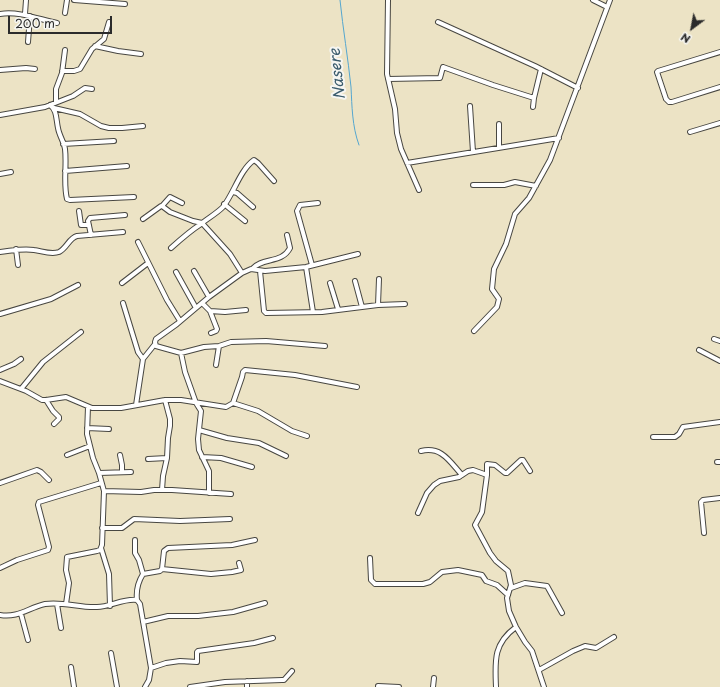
<!DOCTYPE html>
<style>
body{margin:0}
#map{position:relative;width:720px;height:687px;overflow:hidden;background:#ece3c5;font-family:"Playpen Sans",sans-serif}
canvas{display:block}
.north{position:absolute;left:672px;top:8px;width:40px;height:40px;-webkit-text-stroke:3px #f6f6f2;paint-order:stroke;rotate:212deg;font-size:11px;font-weight:700;line-height:16px;text-align:center;color:#2b2b2b}
.north::after{content:'';display:block;margin:auto;width:14px;height:18px;background:#2b2b2b;clip-path:polygon(50% 0,100% 100%,50% 72%,0 100%)}
.scale{position:absolute;left:8px;top:16px;width:104px;height:18px;box-sizing:border-box;border:2px solid #2b2b2b;border-top:0;padding-left:5px;font-size:12px;line-height:14px;white-space:nowrap;color:#2b2b2b;-webkit-text-stroke:3px #f6f6f2;paint-order:stroke}
</style>
<div id="map">
<canvas width="720" height="687"></canvas>
<div class="north">N</div>
<div class="scale">200 m</div>
</div>
<script>
const ctx = document.querySelector('canvas').getContext('2d');
ctx.lineJoin = 'round';
function stroke(path, color, width, dash) {
  ctx.strokeStyle = color;
  ctx.lineWidth = width;
  ctx.lineCap = dash ? 'butt' : 'round';
  ctx.setLineDash(dash || []);
  ctx.stroke(path);
}
function write(font, color, halo, rows, align = 'center') {
  ctx.font = font + ' "Playpen Sans",sans-serif';
  ctx.lineWidth = 4;
  ctx.setLineDash([]);
  ctx.textBaseline = 'middle';
  ctx.strokeStyle = halo;
  ctx.fillStyle = color;
  for (const [text, x, y, turn = 0] of rows) {
    ctx.save();
    ctx.translate(x, y);
    ctx.rotate((+turn || 0) * Math.PI / 180);
    ctx.textAlign = isNaN(turn) ? turn : align;
    if (halo) ctx.strokeText(text, 0, 0);
    ctx.fillText(text, 0, 0);
    ctx.restore();
  }
}
const stream = new Path2D(`
 M340,0c3,29 8,58 11,87 1,19 1,39 8,58`);
const street = new Path2D(`
 M74,0l51,4
 M388,0l-1,74 8,35 2,24 4,16 18,41
 M593,0l14,7
 M65,13l2,-13
 M0,14c19,-3 38,5 57,9
 M25,14l1,-14
 M438,22l97,44 43,22
 M28,42l2,-26
 M95,46l23,5 23,3
 M720,52l-62,19 -1,1 9,27 3,3h3l48,-15
 M0,70l26,-2 9,1
 M62,71h12l6,-2 12,-20 12,-10 5,-17
 M388,79l52,-1 3,-11 50,18 41,13
 M56,102v-13l6,-16 3,-23
 M50,105c7,5 6,14 8,23 1,7 6,14 7,21 2,16 -2,34 2,50l3,1 64,-3
 M470,106l3,46
 M533,107l1,-9 7,-29
 M54,108l26,6 21,12 8,2h13l21,-2
 M0,115l45,-8 28,-11 12,-8 7,1
 M499,124v24
 M690,132l30,-9
 M63,144l51,-3
 M407,163l152,-25
 M65,171l62,-5
 M0,174l11,-2
 M473,185h31l11,-3 21,4
 M233,192l4,1 16,14
 M224,204l21,17
 M162,206l8,-9 12,6
 M79,211l2,14h8
 M143,219l18,-13h1l8,6 23,9 9,2 28,31 12,19
 M91,235l-3,-14 2,-3 35,-3
 M138,242l29,58 13,21
 M171,248c10,-9 19,-17 30,-24 7,-6 15,-10 22,-17 11,-14 17,-37 31,-47l4,3 16,18
 M16,249l2,16
 M0,252c11,-1 22,-4 34,-2 8,1 17,5 25,2 8,-4 10,-14 18,-16l46,-4
 M312,265l-15,-54 3,-6 18,-2
 M306,267l7,45
 M252,269c10,-12 30,-5 38,-21l-3,-13
 M194,271l15,26
 M260,271l4,40 2,2 56,-1 56,-7 27,-1
 M176,272l20,36
 M355,281l7,26
 M122,283l26,-20
 M330,283l8,26
 M123,303l15,49 5,7
 M202,303l8,8 7,18 -1,2 -5,2
 M378,305l1,-26
 M210,311l15,1 21,-2
 M0,314l51,-15 27,-14
 M474,331l23,-24 2,-8 -7,-10 2,-20 12,-25 9,-30 14,-16 21,-38 60,-160
 M714,339l6,2
 M325,346l-59,-5 -35,1 -12,4 -15,1 -23,6 -18,-5 -7,-2 -1,-4 1,-3 21,-15 32,-27 33,-24 9,-4 14,2 41,-4 52,-13
 M699,350l21,11
 M181,353l4,19 11,31 5,8 -3,28 1,11 10,21v22
 M216,365l3,-19
 M0,370l14,-6 7,-5
 M0,381l26,10 16,9h4l20,-3 26,11h29l44,-8h16l45,7 7,-4 9,-26 1,-5 2,-2 50,5 62,12
 M21,389l22,-27 38,-30
 M46,400l7,11 6,6v2l-5,5
 M233,403l25,8 34,20 15,5
 M136,405l7,-46 12,-15
 M87,428l22,1
 M199,430l28,8 32,5 27,13
 M653,437h22l4,-3 4,-7 37,-5
 M421,451c21,-5 29,11 41,24
 M67,455l23,-9
 M120,455l2,10v7
 M202,457l19,1 31,9
 M148,459l19,-1
 M717,462h3
 M530,471l-7,-11h-2l-14,13h-2l-10,-8 -8,-1v11l-5,37 -7,13 15,28 6,8 12,10 3,14 -4,13 2,13 7,16 9,15 7,9 12,36
 M99,473l32,-1
 M0,483l37,-13 4,2 8,8
 M162,490l1,-14 4,-18 1,-20 2,-12v-7l-5,-19
 M104,491l37,1 13,-2h18l59,4
 M418,513l9,-20 7,-8 6,-4 19,-4 9,-6 5,-1 14,5
 M102,528h20l12,-9 46,2 50,-2
 M704,533l-3,-31 2,-2 17,-2
 M135,540v13l4,7 4,14
 M101,548l8,26 1,32
 M370,558l1,22 4,4h48l7,-2 12,-10 16,-2 24,5 4,6 11,4 11,10
 M0,568l17,-8 31,-10 1,-3 -11,-42 1,-3 62,-19
 M162,569l2,-18 4,-3 64,-3 23,-5
 M511,588l14,-5 22,3 15,27
 M137,600c-1,-9 1,-18 6,-26l17,-3 2,-2 49,5 21,-2 9,-2 -2,-7
 M57,604l4,24
 M66,604l3,-21 -3,-13 1,-13 30,-6 3,-1 2,-5 2,-54 -5,-18 -6,-15 -6,-24 1,-27
 M21,614l7,26
 M0,615c18,3 28,-7 45,-11 17,-3 35,4 52,3 13,0 27,-9 40,-7l3,4 11,64 -2,12 -4,7
 M143,622l25,-6h30l35,-4 32,-9
 M111,653l6,34
 M71,667l3,20
 M151,668l15,-5 14,-2 17,1v-10l1,-1 56,-8 19,-5
 M539,670l34,-19 12,-5 11,2 18,-11
 M247,681v6
 M378,686l21,1
 M190,687l35,-5 57,-2h2l8,-9
 M433,687l1,-9
 M496,687c-1,-26 -3,-43 20,-60`);
const waterNames = [
 ["Nasere",338,74,-96]
];
stroke(stream, '#54a6cf', 1);
stroke(street, '#484742', 6);
stroke(street, '#fff', 4);
write('italic 15px', '#3b5c6d', '#f6f6f2', waterNames);
</script>
